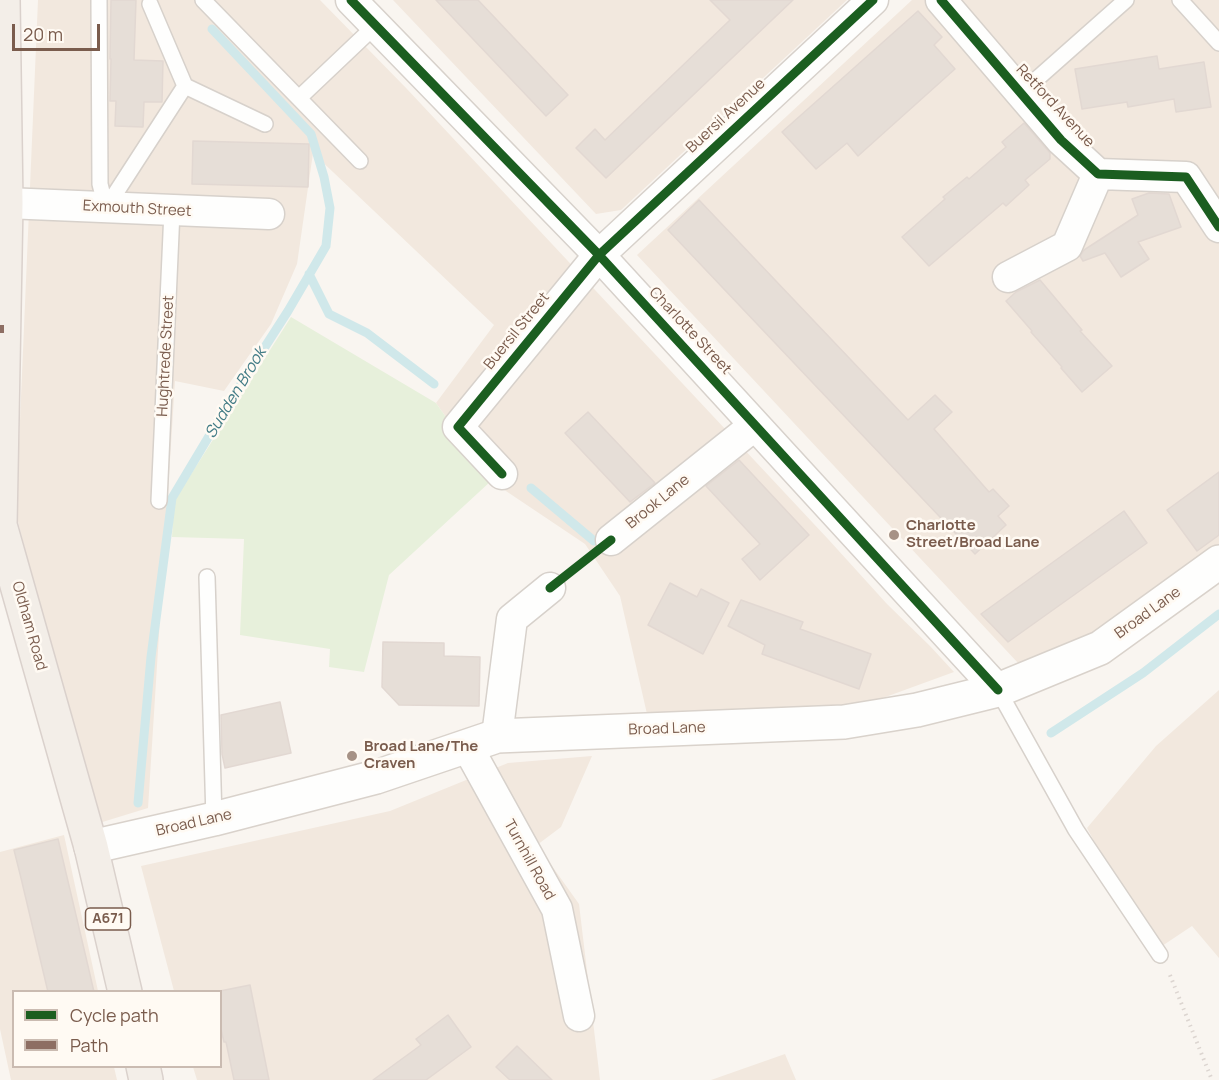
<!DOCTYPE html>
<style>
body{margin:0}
#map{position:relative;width:1219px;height:1080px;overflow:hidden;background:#f9f5f0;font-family:Manrope,sans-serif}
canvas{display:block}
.legend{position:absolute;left:12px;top:990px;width:210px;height:78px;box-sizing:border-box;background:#fffaf3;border:2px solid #cabbb1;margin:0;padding:8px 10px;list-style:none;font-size:18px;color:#7a5c4d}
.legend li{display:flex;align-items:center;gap:12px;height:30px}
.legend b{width:30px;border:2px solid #cabbb1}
.scale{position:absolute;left:12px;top:24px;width:88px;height:27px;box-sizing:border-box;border:3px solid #7a5c4d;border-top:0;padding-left:8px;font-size:18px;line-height:21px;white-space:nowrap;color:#7a5c4d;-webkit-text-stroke:4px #fffaf3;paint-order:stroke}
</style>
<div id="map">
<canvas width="1219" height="1080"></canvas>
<ul class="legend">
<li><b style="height:8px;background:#1b5e20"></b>Cycle path</li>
<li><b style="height:8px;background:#8d6e63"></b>Path</li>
</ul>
<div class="scale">20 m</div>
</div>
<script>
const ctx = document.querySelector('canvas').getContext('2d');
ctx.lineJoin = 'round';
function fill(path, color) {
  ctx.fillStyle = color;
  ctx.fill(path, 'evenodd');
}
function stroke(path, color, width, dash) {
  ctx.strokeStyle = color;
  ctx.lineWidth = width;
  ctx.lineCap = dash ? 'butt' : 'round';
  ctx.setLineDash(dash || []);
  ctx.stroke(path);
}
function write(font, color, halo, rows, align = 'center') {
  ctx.font = font + ' Manrope,sans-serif';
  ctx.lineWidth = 5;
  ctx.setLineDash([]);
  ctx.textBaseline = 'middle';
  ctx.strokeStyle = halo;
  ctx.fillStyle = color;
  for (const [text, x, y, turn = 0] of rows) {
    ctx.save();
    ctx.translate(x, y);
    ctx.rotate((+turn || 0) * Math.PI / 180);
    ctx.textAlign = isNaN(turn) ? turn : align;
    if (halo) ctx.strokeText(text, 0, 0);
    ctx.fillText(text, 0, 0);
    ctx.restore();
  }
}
const residential = new Path2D(`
 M38,0h282l87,89 421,450 59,65 43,42 24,26 -96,35 -211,7 -27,-118 -35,-52 -94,-63 -55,-78 58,-78 -181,-172 -16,111 -26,60 -47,67 -49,-10 -27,427 -52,16 -80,-310z
 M393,0h454l-226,210 -25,4z
 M912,0h307v546l-31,23 -124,82 -46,12 -381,-408z
 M1219,690v268l-27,-32 -39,26 -66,-124 69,-82z
 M592,756l-31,71 -24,18 42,59 21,176h-403l-4,-13 27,-1v-74l-46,-1 -33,-125 249,-55 118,-48z
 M64,835l34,156 -84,1v74l100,1 3,13h-106l-11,-51v-177z
 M785,1054l11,26h-85z`);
const green = new Path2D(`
 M291,317l145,86 55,78 -102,94 -25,97 -35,-5 1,-18 -90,-14 4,-96 -72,-2 2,-36z`);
const stream = new Path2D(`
 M309,274l20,40 38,19 67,51
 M531,488l63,53
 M1051,733l92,-60 76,-59
 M138,803l13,-146 21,-159 55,-92 61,-95 38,-65 4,-38 -6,-31 -13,-43 -99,-105`);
const building = new Path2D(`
 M111,0h25l-2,60 29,1 -1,41h-18l-1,25 -28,-1 1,-25h-6l1,-42h-1z
 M436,0h42l90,95 -22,21z
 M710,0h83l-187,178 -30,-30 19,-19 10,11 125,-120z
 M918,11l24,26 -8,8 21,24 -97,87 -11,-13 -31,26 -34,-37z
 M1157,56l2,13 45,-7 7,45 -35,5 -2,-13 -46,8 -1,-5 -45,7 -7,-40z
 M1024,123l26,30v6l-25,21 4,5 -23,21 -3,-3 -74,63 -27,-29 43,-38 -2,-2 24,-20 2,2 37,-32 -4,-5z
 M193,141l116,3 -1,43 -116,-3z
 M1149,193l20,1 12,33 -43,15 11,17 -28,18 -16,-24 -22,8 -3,-5 4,-6 54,-35 -6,-16z
 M699,200l209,220 27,-25 17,17 -18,17 55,63 4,-3 16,17 -11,10 8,9 -31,29 -307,-324z
 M1040,280l42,50 -2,1 32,35 -30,26 -21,-24 1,-1 -31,-35 1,-1 -26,-30 10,-9z
 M588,412l67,71 -25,19 -65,-69z
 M739,460l70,75 -49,45 -18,-21 18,-15 -54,-58z
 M1219,472v63l-22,16 -30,-41z
 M1124,511l23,32 -38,27 -101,72 -27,-28z
 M670,583l27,14 4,-8 28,14 -26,51 -55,-29z
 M741,600l62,22 -3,7 71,25 -12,35 -97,-35 3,-9 -37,-19z
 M383,642l61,1v13l36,1 -1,49 -80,-1 -17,-18z
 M280,702l11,51 -66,15 -3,-14 -1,-39z
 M58,839l30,127 6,26h-46l-27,-114 -7,-28z
 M250,985l19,95h-35l-8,-38h-2l-4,-17v-34z
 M448,1015l23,32 -45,33h-53l48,-35 -5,-6z
 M517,1046l35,34h-42l-14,-13z`);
const path = new Path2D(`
 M1170,975l42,105`);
const lane = new Path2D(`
 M99,0l1,184 6,24
 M203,0l157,161
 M1180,0l39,43
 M150,4l35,82 80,38
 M1021,93l105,-93
 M299,98l77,-73
 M106,208l79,-122
 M159,501l13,-290
 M207,577l7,242
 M998,690l78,140 84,125`);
const street = new Path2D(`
 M351,0l248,255 399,435
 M941,0l120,140 37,34 88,3 33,50
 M6,203l263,11
 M1008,277l59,-31 31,-72
 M502,474l-44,-47 141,-172 274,-255
 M611,540l144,-115
 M497,736l15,-117 38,-31
 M467,746l90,163 22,107`);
const secondary = new Path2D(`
 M91,847l123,-28 162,-42 121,-41 347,-14 73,-12 81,-20 102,-42 119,-86`);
const primary = new Path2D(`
 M3,0l3,203 -6,322 91,322 34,145
 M143,1066l3,14`);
const quiet = new Path2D(`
 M0,329h4`);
const cycleway = new Path2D(`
 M351,0l248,255 399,435
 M941,0l120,140 37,34 88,3 33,50
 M502,474l-44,-47 141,-172 274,-255
 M550,588l61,-48`);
const markers = [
 [894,535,6,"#a69286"],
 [352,756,6,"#a69286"]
];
const shields = [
 [108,919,45]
];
const shieldNames = [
 ["A671",108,919]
];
const streetNames = [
 ["Retford Avenue",1055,106,47],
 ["Buersil Avenue",726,116,-43],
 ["Exmouth Street",137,209,3],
 ["Buersil Street",517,331,-51],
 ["Charlotte Street",690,331,47],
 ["Hughtrede Street",166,356,-87],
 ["Brook Lane",658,502,-39],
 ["Broad Lane",1148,613,-36],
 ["Oldham Road",29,626,74],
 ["Broad Lane",667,729,-2],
 ["Broad Lane",194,823,-13],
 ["Turnhill Road",529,860,61]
];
const poiNames = [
 ["Charlotte",906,526],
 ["Street/Broad Lane",906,543],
 ["Broad Lane/The",364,747],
 ["Craven",364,764]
];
const waterNames = [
 ["Sudden Brook",236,393,-59]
];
fill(residential, '#f2e8de');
fill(green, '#e7f0db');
stroke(stream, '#d0e8ea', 9);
fill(building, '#e6ded7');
stroke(building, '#e2d8d2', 1.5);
stroke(lane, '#d7d1cb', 18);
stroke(street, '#d7d1cb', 33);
stroke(secondary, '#d9d2cb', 36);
stroke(primary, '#dad1cc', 36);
stroke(path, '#dcd5d0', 4, [1.5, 4.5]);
stroke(lane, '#fefefd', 15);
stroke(street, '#fefefd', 30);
stroke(secondary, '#fefefd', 33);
stroke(primary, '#f3eee8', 33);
stroke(quiet, '#8d6e63', 8, [15, 8]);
stroke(cycleway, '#1b5e20', 9);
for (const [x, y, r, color] of markers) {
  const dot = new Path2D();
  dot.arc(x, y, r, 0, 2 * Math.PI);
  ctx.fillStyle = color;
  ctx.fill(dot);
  stroke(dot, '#fffaf3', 2);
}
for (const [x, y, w] of shields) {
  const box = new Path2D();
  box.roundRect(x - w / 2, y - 11, w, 22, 4.5);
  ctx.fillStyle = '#fffaf3';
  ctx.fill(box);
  stroke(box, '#7a5c4d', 1.5);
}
write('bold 14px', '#7a5c4d', null, shieldNames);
write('15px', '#7a5c4d', '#fffaf3', streetNames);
write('bold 15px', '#7a5c4d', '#fffaf3', poiNames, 'left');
write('italic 16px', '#437c86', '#fffaf3', waterNames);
</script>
